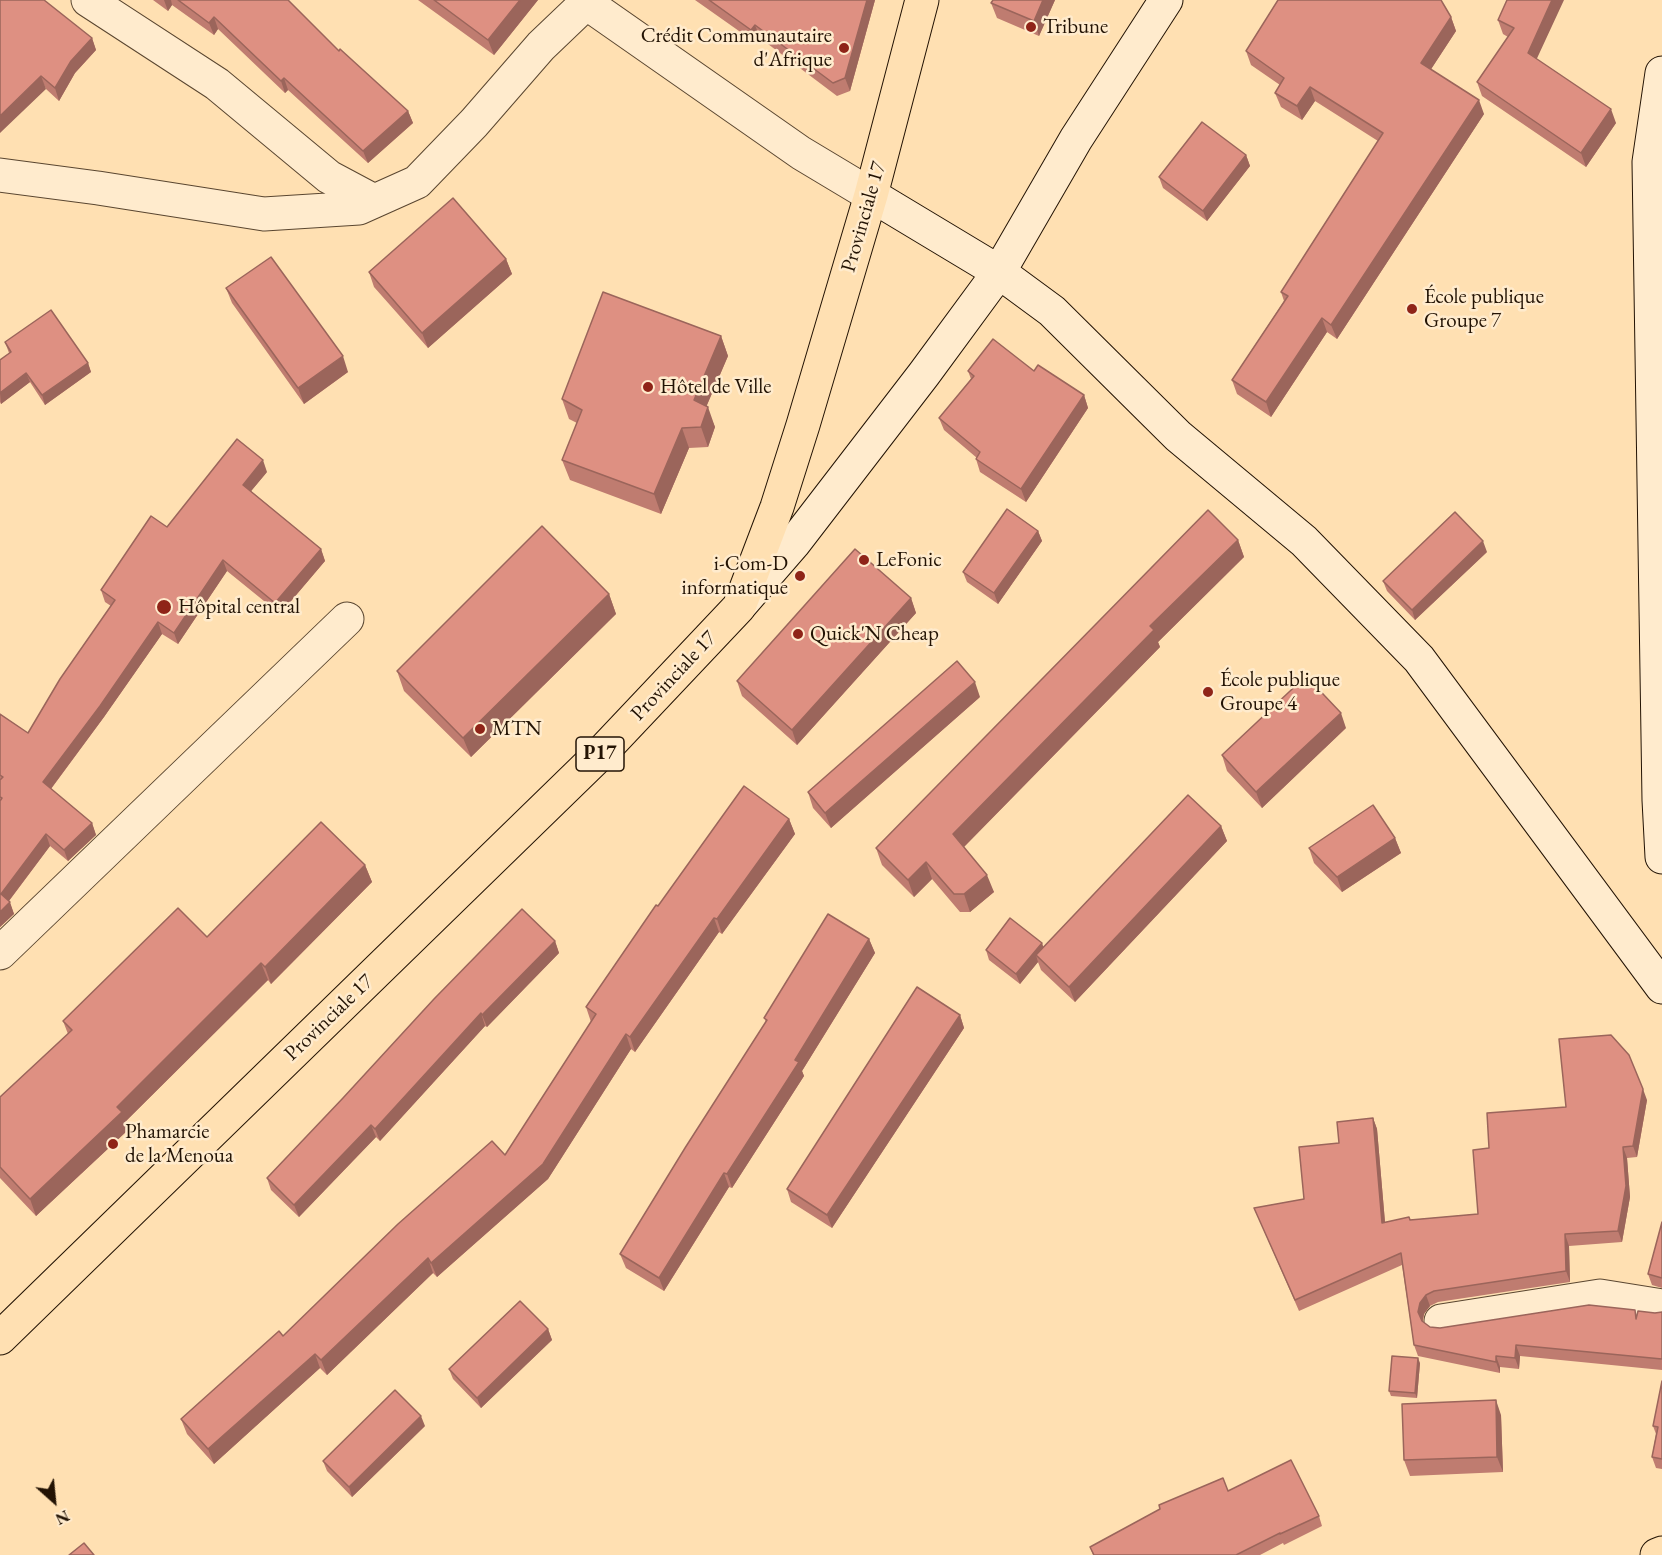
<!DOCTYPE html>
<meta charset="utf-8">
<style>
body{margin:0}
#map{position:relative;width:1662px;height:1555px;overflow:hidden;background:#ffe0b2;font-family:"EB Garamond",serif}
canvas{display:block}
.north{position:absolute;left:24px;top:1471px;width:60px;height:60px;-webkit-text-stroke:4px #ffebcd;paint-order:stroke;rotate:153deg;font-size:16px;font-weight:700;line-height:24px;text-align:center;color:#231304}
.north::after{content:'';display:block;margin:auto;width:21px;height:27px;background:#231304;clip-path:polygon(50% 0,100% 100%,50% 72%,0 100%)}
</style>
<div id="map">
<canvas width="1662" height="1555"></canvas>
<div class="north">N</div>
</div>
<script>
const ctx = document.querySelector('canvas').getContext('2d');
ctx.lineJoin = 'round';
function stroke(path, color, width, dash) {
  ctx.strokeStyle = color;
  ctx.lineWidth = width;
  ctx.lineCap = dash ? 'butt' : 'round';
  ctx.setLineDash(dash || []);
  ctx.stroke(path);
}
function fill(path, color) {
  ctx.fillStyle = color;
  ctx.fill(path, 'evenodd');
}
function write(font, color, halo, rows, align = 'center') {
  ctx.font = font + ' "EB Garamond",serif';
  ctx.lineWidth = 5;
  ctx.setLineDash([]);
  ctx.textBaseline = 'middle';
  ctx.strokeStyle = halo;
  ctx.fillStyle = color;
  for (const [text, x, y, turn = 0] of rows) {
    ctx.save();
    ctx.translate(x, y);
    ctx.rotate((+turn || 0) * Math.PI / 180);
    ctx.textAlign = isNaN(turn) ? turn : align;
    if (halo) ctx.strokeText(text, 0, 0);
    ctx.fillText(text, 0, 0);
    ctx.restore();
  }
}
const street = new Path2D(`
 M88,0l129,84 112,93 45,24
 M582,0l219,153 70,42
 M0,175l98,13 166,26 95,-6 58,-26 57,-59 67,-77 45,-43
 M0,953l347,-334
 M1441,1321l159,-25 62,10`);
const secondary = new Path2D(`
 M1662,73l-13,89 10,638 3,57
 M871,195l128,77 53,39 126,125 126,105 115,118 243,328
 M742,603l52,-60 130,-169 75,-102 77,-133 90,-139`);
const primary = new Path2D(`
 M0,1338l602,-586 137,-145 38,-100 26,-82 68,-230 51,-195
 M1657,1555l5,-2`);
const wall = new Path2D(`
 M0,0l92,38 4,12 -21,23 -16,28 -13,-12z
 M153,0h135l51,51 69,60 5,12 -45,40 -80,-73 -3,3 -67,-64 -4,6 -42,-30 -4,6z
 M418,0h120l-44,55z
 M695,0h180l-25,91 -13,5 -77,-58 -4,5z
 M993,0h62l-16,36 -42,-18 -6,-15z
 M1507,0l30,59 79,64 -30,44 -104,-71 -5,-14 31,-45 -5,-3 -5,-14z
 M1451,17l5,14 -25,38 53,45 -147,225 -10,-7 -56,85 -34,-23 -5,-14 52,-79 -3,-9 97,-151 -63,-40 -13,19 -21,-13 -6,-14 5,-8 -29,-20 -5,-14z
 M1246,155l4,11 -43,55 -44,-33 -4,-11z
 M506,259l6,15 -84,74 -54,-61 -5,-15z
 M226,288l122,84 -44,32 -72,-101z
 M721,336l7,20 -22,51 9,20 -7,20 -19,1 -28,66 -91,-34 -8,-20 15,-37 -8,-4 -7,-20z
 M5,342l83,21 3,9 -46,33 -15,-23 -29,22 -1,-2v-42l9,-7z
 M968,371h66l50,24 4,13 -62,94 -46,-30 -4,-13 1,-1 -33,-28 -5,-12 32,-39z
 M267,472l-16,19 70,58 4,12 -45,53 -53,-43 -49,73 -16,-10 -58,83 -53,72 41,34 4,12 -28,26 -18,-15 -41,55 5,13 -14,13v-213l28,19 83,-127 -6,-4 -4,-12 66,-63z
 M1038,531l4,10 -44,63 -31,-22 -4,-10z
 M1238,540l6,17 -86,85 2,5 -196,200 30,45 -24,20h-10l-28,-33 -18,18 -32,-32 -6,-17z
 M1487,552l-72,68 -28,-29 -4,-10z
 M609,594l7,20 -145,143 -67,-66 -7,-20z
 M911,598l5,15 -119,132 -55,-49 -5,-15z
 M980,697l-149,131 -18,-20 -5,-16z
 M1346,728l-84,80 -35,-37 -5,-16z
 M789,819l6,15 -73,100 -3,-2 -84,120 -4,-3 -83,130 -111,98 -4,-4 -106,102 -7,-7 -106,96 -27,-30 -6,-15 324,-264 86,-133 -5,-15 72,-101z
 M1221,826l6,15 -152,161 -34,-32 -3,-8 -18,22 -31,-24 -3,-10 56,-7 1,4z
 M1395,838l6,15 -59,39 -28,-29 -5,-15z
 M365,865l7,17 -101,102 -3,-4 -143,142 3,8 -92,86 -36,-38v-81l68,-63 -5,-13 144,-84z
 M869,939l6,14 -73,118 2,5 -72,112 -3,-1 -65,104 -38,-23 -6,-14 146,-232 -2,-4z
 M555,941l4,12 -72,74 -2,-1 -105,115 -4,-4 -77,80 -28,-27 -4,-12z
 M960,1015l4,13 -132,200 -41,-26 -4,-13z
 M1647,1100l-10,57 -10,1 3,39 -8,45 -53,4 1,36 -132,20 -8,4 -6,8 -1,8 7,5 10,1 197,-13 25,-3v58l-142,-14 -1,13 -19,-2v6l-82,-17 -4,-11 -12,-80 -103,46 -45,-103 50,-9 35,-56 34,-25 4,11 8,93 93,-8 11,-66 77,-41z
 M1662,1222v66l-10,-3 -4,-11z
 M548,1329l4,11 -71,68 -28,-29 -4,-10z
 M1420,1363l-3,35 -26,-2 -2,-5z
 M1662,1381v88l-6,-1 -4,-11 4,-23 -3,-8z
 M1501,1415l2,57 -93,4 -6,-16z
 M425,1426l-73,71 -25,-26 -4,-10z
 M1228,1491l91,25 3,10 -38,19 -1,-2 -23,12h-167l-3,-8z`);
const shadedWall = new Path2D(`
 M164,0h7l1,5 -4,6z
 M520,0h18l-44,55 -6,-15z
 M867,0h8l-25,91 -5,-13z
 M1043,0h12l-16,36 -5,-15z
 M1552,0h12l-31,67 -5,-14z
 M214,17l4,12 -4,6 -5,-12z
 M1451,17l5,14 -30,46 -5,-14z
 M755,25l5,13 -4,5 -5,-13z
 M92,38l4,12 -21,23 -16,28 -4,-13 16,-27z
 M41,76l5,13 -46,44v-17z
 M284,78l4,12 -3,3 -4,-12z
 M1310,87l5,14 -13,19 -5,-14z
 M1479,100l5,14 -147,225 -6,-14z
 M1611,109l5,14 -30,44 -5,-14z
 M408,111l5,12 -45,40 -5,-12z
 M1246,155l4,11 -43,55 -4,-10z
 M506,259l6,15 -84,74 -6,-15z
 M1322,318l5,14 -56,85 -5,-15z
 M721,336l7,20 -27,63 -7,-19z
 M343,356l5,16 -44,32 -6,-16z
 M88,363l3,9 -46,33 -3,-10z
 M26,373l4,9 -29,22 -1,-11z
 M1084,395l4,13 -62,94 -5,-13z
 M708,407l7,20 -7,20 -7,-20z
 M682,428l7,20 -28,66 -7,-20z
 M263,460l4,12 -20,24 -4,-11z
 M1038,531l4,10 -44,63 -4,-11z
 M1238,540l6,17 -86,85 2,5 -201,205 -6,-18 197,-208z
 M1483,541l4,11 -72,68 -3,-10z
 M321,549l4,12 -45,53 -5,-11z
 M223,560l4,11 -49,73 -4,-11z
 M609,594l7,20 -145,143 -8,-19z
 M911,598l5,15 -119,132 -5,-15z
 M158,622l4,12 -58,83 -57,77 -4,-12z
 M975,682l5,15 -149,131 -6,-15z
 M1341,713l5,15 -84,80 -6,-16z
 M789,819l6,15 -73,100 -5,-15z
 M92,823l4,12 -28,26 -4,-11z
 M1221,826l6,15 -152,161 -6,-15z
 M46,834l4,12 -45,60 -4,-12z
 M1395,838l6,15 -59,39 -5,-15z
 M926,862l6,17 -18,18 -6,-17z
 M365,865l7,17 -101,102 -6,-17z
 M987,875l7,17 -24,20 -6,-18z
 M10,902l4,12 -14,13v-15z
 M714,918l5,14 -84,120 -5,-15z
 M869,939l6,14 -73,118 2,5 -72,112 -5,-14 68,-114z
 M555,941l4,12 -72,74 -5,-12z
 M1042,943l3,10 -9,2 2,7 -18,22 -4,-10z
 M261,963l7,17 -143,142 3,8 -92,86 -6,-17 87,-92z
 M481,1013l4,13 -105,115 -5,-12z
 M960,1015l4,13 -132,200 -5,-13z
 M626,1034l5,15 -83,130 -111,98 -6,-14z
 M1643,1089l4,11 -10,57 -4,-11z
 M1373,1118l4,11 9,105 -4,-11z
 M371,1125l5,12 -77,80 -5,-12z
 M1623,1147l4,11 3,39 -8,45 -4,-11z
 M724,1173l5,14 -65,104 -5,-13z
 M1565,1234l4,12 1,36 -4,-11z
 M428,1258l5,15 -106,102 -6,-15z
 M1426,1295l4,11 -6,8 -2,9 -4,-11 2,-9z
 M548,1329l4,11 -71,68 -4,-10z
 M1516,1345l4,11 -1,13 -4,-11z
 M315,1354l5,14 -106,96 -6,-15z
 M1496,1356l4,11v6l-4,-11z
 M1418,1358l2,5 -3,35 -2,-5z
 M1496,1400l5,15 2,57 -6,-15z
 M421,1416l4,10 -73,71 -3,-10z`);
const building = new Path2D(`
 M0,0h44l48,38 -21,23 -16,27 -14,-12 -41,40z
 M178,0h110l51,51 1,-2 68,62 -45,40 -79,-73 -3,3 -67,-64 -5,6z
 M434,0h86l-32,40z
 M709,0h158l-22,78 -12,5 -78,-58 -4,5z
 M993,0h50l-9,21 -43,-18z
 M1278,0h163l10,17 -30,46 58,37 -148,225 -9,-7 -56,84 -34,-22 56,-84 -7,-4 102,-159 -73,-46 -13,19 -22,-13 9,-15 -38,-27z
 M1507,0h45l-24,53 83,56 -30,44 -104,-71 37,-54 -16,-8z
 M1202,122l44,33 -43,56 -44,-34z
 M453,198l53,61 -84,74 -53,-61z
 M271,257l72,99 -45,32 -72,-100z
 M603,292l118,44 -27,64 14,7 -7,20 -19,1 -28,66 -92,-34 20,-50 -20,-11z
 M51,310l37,53 -46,32 -16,-22 -26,20v-33l11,-8 -6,-10z
 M993,339l41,32 4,-6 46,30 -63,94 -45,-30 4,-7 -41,-34 35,-42 -6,-5z
 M237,439l26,21 -20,25 78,64 -46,54 -52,-43 -49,73 -16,-11 -58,84 -57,76 49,41 -28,27 -18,-16 -45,60 9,8 -10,10v-111l2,-3 -2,-1v-17l3,-3 -3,-2v-61l28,19 32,-54 55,-79 -14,-10 50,-74 16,11z
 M1007,509l31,22 -44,62 -31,-21z
 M1208,510l30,30 -88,86 4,4 -201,204 34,41 -23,19h-10l-28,-32 -18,18 -32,-32z
 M1455,512l28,29 -71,69 -29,-29z
 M542,526l67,68 -146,144 -66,-67z
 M855,549l56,49 -119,132 -55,-49z
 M957,661l18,21 -150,131 -17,-21z
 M1306,676l35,37 -85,79 -34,-37z
 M744,786l45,33 -72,100 -3,-1 -84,119 -4,-3 -83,130 -112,99 -3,-5 -107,102 -6,-6 -107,95 -27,-30 98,-88 4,5 115,-112 94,-83 13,14 91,-141 -10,-7 70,-102 2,1z
 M1188,795l33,31 -152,161 -33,-32z
 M1373,805l22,33 -58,39 -28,-29z
 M321,822l44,43 -100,102 -4,-4 -144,144 5,5 -92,87 -30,-32v-70l72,-67 -9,-9 115,-113 29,29z
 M522,909l33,32 -73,74 -1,-2 -106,116 -4,-4 -77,80 -27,-27 76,-80 91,-99z
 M828,914l41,25 -74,121 4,2 -72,112 -3,-1 -65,105 -39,-24 65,-106 82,-128 -3,-2z
 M1010,918l32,25 -26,31 -30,-24z
 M917,987l43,28 -133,200 -40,-26z
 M1611,1035l18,20 14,34 -10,57 -10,1 3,39 -8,45 -53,3 1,37 -132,20 -8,4 -6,8 -2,9 4,9 8,6 10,1 149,-23 46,5 1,9 2,-8 17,2 7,-1v47l-146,-14 -1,13 -19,-2v6l-82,-17 -13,-92 -106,47 -41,-92 50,-9 -5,-52 40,-4 -2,-21 36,-4 9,105 27,-6 1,3 68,-6 -5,-64 16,-2 -2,-35 79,-6 -7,-68z
 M1662,1222v56l-14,-4z
 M520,1301l28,28 -71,69 -28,-29z
 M1392,1356l26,2 -3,35 -26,-2z
 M1662,1381v78l-10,-2 6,-30 -5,-1z
 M395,1390l26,26 -72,71 -26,-26z
 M1496,1400l1,57 -93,3 -2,-56z
 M1291,1460l28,56 -39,18v-1l-44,22h-142l-4,-8 70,-38 -1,-4 64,-27 5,13z
 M84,1543l10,12h-25z`);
const markers = [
 [1031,27,6,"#8f2418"],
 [844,48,6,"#8f2418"],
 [1412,309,6,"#8f2418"],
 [648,387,6,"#8f2418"],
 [864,560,6,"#8f2418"],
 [800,576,6,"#8f2418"],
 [164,607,8,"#8f2418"],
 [798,634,6,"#8f2418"],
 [1208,692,6,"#8f2418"],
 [480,729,6,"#8f2418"],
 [113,1144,6,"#8f2418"]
];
const shields = [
 [600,754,48]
];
const shieldNames = [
 ["P17",600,754]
];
const poiNames = [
 ["Tribune",1043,27],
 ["Crédit Communautaire",832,36,"right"],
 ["d'Afrique",832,60,"right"],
 ["École publique",1424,297],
 ["Groupe 7",1424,321],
 ["Hôtel de Ville",660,387],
 ["LeFonic",876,560],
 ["i-Com-D",788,564,"right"],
 ["informatique",788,588,"right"],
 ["Hôpital central",178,607],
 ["Quick'N Cheap",810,634],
 ["École publique",1220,680],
 ["Groupe 4",1220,704],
 ["MTN",492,729],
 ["Phamarcie",125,1132],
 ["de la Menoua",125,1156]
];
const streetNames = [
 ["Provinciale 17",864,217,-74],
 ["Provinciale 17",674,676,-47],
 ["Provinciale 17",329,1018,-44]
];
stroke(street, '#5a4630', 35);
stroke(secondary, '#231304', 35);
stroke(primary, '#231304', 35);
stroke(street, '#ffebcd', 33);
stroke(secondary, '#ffebcd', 33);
stroke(primary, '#ffe0b2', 33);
fill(wall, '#bf7c70');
fill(shadedWall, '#9b655b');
fill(building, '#de9082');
stroke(building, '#9b655b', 1.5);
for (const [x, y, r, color] of markers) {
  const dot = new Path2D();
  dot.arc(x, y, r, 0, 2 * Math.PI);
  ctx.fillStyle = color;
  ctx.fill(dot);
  stroke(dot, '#ffebcd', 2);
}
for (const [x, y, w] of shields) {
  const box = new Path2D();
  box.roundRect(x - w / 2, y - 17, w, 34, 4.5);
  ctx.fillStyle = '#ffebcd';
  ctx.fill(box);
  stroke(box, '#231304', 1.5);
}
write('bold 20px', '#231304', null, shieldNames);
write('21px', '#231304', '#ffebcd', poiNames, 'left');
write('21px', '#231304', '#ffebcd', streetNames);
</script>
